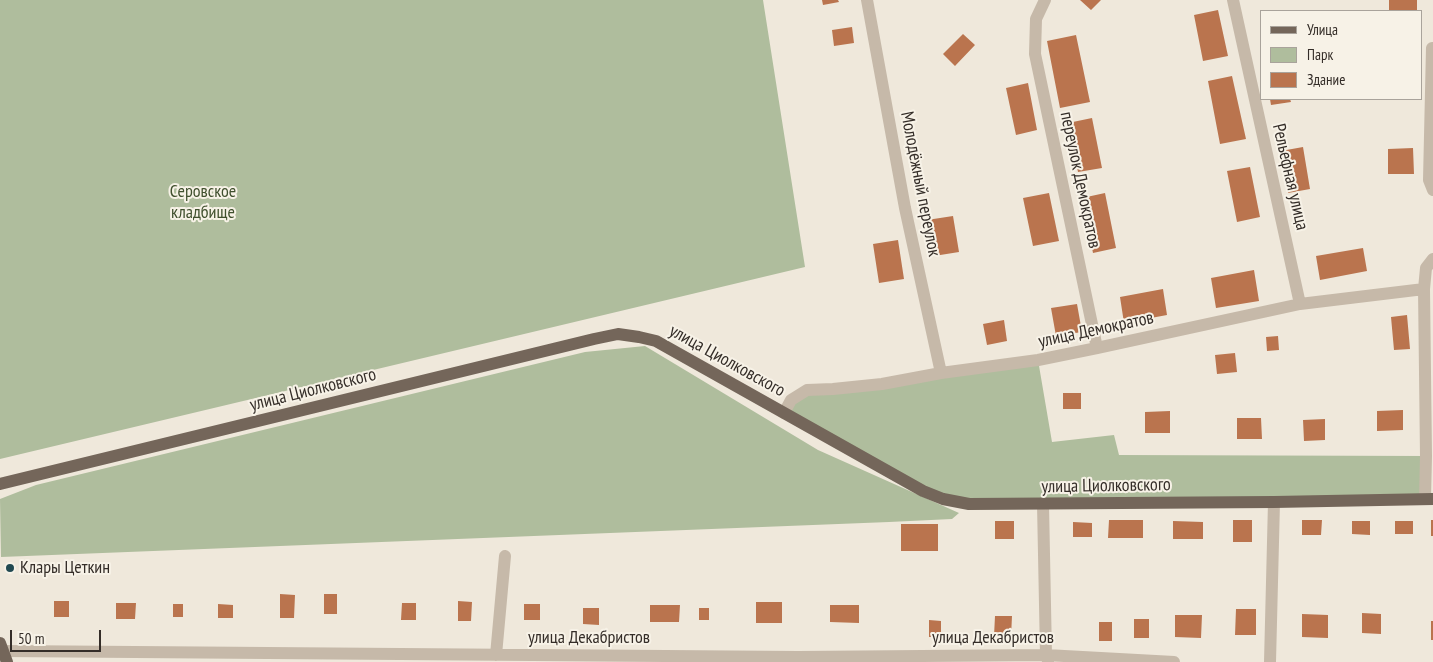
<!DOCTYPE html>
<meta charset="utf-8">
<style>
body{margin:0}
#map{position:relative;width:1433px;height:662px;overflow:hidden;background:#efe8db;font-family:"PT Sans Narrow",sans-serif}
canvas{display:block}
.legend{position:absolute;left:1260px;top:10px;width:162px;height:90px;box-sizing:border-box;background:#f7f2e7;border:1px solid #a9a39b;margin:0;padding:6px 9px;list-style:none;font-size:15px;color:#342d28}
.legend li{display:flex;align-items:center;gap:10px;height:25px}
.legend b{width:25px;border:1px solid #a9a39b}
.scale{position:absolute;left:10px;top:630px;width:91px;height:22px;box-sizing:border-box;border:2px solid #342d28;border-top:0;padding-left:6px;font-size:15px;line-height:18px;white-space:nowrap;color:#342d28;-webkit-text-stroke:4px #f7f2e7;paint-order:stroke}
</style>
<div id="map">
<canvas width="1433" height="662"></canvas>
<ul class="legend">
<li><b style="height:6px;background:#74665a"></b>Улица</li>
<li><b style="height:14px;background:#afbd9d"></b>Парк</li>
<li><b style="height:14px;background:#ba744e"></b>Здание</li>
</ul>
<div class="scale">50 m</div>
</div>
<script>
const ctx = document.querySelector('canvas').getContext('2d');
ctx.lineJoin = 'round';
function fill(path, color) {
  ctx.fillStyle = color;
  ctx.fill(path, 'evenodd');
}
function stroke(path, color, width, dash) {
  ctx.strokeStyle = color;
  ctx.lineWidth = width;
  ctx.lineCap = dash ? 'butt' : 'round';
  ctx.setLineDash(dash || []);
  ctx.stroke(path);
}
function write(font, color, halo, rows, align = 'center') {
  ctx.font = font + ' "PT Sans Narrow",sans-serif';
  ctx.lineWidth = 4;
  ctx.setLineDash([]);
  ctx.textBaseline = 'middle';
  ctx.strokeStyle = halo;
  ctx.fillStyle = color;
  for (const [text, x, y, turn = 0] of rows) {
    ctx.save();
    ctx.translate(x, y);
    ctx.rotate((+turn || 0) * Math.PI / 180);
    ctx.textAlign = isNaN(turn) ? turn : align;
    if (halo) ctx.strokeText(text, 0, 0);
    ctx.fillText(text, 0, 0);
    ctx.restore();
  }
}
const green = new Path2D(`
 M0,0h763l42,267 -805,192z
 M645,346l173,104 141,63 -7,6 -63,3 -888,35 -1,-58 36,-14 549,-133z
 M1038,360l14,82 62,-7 5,20 307,1 -1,43h-482l-159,-86 23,-23z`);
const building = new Path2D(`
 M822,0h16l1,2 -16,3z
 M1080,0h21l-10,10z
 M1389,0h28v11h-28z
 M1218,10l10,46 -25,5 -9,-46z
 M852,27l2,16 -20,3 -2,-16z
 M963,34l12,11 -20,21 -12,-12z
 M1076,35l14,67 -30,6 -13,-67z
 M1232,76l14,63 -26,5 -12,-63z
 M1028,83l9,47 -21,5 -10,-47z
 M1270,99h20l1,3 -20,3z
 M1092,118l10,50 -24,4 -10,-49z
 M1303,147l7,42 -22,4 -7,-42z
 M1413,148l1,26h-26v-25z
 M1250,167l10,50 -23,5 -10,-51z
 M1049,193l10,48 -26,5 -10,-48z
 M1105,193l11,55 -23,5 -11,-55z
 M953,216l6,36 -25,4 -7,-36z
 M898,240l6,39 -25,4 -6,-39z
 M1363,248l4,23 -47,9 -4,-24z
 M1254,270l5,31 -43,7 -5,-30z
 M1163,289l4,26 -43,8 -4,-26z
 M1077,304l5,28 -26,4 -5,-28z
 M1407,315l3,34 -16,1 -3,-33z
 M1004,320l3,21 -20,4 -4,-21z
 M1278,336l1,14 -12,1 -1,-14z
 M1235,353l2,19 -20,2 -2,-19z
 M1063,393h18v16h-18z
 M1403,410v20l-26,1v-20z
 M1170,411v22h-25v-21z
 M1237,418h24l1,21h-25z
 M1325,419v21l-21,1 -1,-21z
 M1109,520h34v18h-35z
 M1233,520h19v22h-19z
 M1302,520h20l-1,15h-19z
 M1431,520h2v16h-2z
 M995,521h19v18h-19z
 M1173,521l30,1v17h-30z
 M1352,521h18v14l-18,-1z
 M1395,521h18v13h-18z
 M1073,522l19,1v14h-19z
 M901,524h37v27h-37z
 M280,594l15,1 -1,23h-14z
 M324,594h13v20h-13z
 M54,601h15v16h-15z
 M458,601l14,1 -1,19h-13z
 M756,602h26v21h-26z
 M116,603h20l-1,16h-19z
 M402,603h14v17h-15z
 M173,604h10v13h-10z
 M218,604l15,1v13h-15z
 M524,604h16v16h-16z
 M650,605h30l-1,17h-29z
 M830,605h29v18l-29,-1z
 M583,608h16v17l-16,-1z
 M699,608h10v12h-10z
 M1236,609h20v26h-21z
 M1362,613l19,1v20l-19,-1z
 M1302,614l26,1v23l-26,-1z
 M1175,615h27l-1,23 -26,-1z
 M995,616h17l-1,21 -17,-1z
 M1134,619h15v19h-15z
 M929,620l12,1v16h-12z
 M1431,621h2v19h-2z
 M1099,622h13v19h-13z`);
const minor = new Path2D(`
 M867,0l38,208 36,165
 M1045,0l-9,19 -1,35 62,294
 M1233,0l67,304
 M1432,48l-3,132 4,10
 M784,413l7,-13 16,-10 26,-1 49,-5 59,-11 97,-13 59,-12 203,-44 124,-15
 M1425,499l1,-43 -2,-167 2,-21 7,-9
 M1043,504l3,151 2,6
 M2,651l796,6 248,-2 128,7
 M496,655l9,-99
 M1270,662l4,-160`);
const major = new Path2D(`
 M0,484l594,-145 24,-5 21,3 17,4 267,150 20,8 26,5 305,-2 159,-3
 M0,643l7,19`);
const markers = [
 [10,568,5,"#214951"]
];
const streetNames = [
 ["Рельефная улица",1290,177,77],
 ["переулок Демократов",1080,180,78],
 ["Молодёжный переулок",920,184,79],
 ["улица Демократов",1096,330,-12],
 ["улица Циолковского",727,361,29],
 ["улица Циолковского",313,390,-14],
 ["улица Циолковского",1106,486,-1],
 ["улица Декабристов",589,638],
 ["улица Декабристов",993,638]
];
const parkNames = [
 ["Серовское",203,192],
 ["кладбище",203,213]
];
const poiNames = [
 ["Клары Цеткин",20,568]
];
fill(green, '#afbd9d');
fill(building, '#ba744e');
stroke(minor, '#c6b9a9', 12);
stroke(major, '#74665a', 12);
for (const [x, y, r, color] of markers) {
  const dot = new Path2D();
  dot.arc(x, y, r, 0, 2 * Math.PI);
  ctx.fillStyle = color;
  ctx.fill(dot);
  stroke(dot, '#f7f2e7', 2);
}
write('18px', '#342d28', '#f7f2e7', streetNames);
write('18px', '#40502e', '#f7f2e7', parkNames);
write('18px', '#342d28', '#f7f2e7', poiNames, 'left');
</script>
